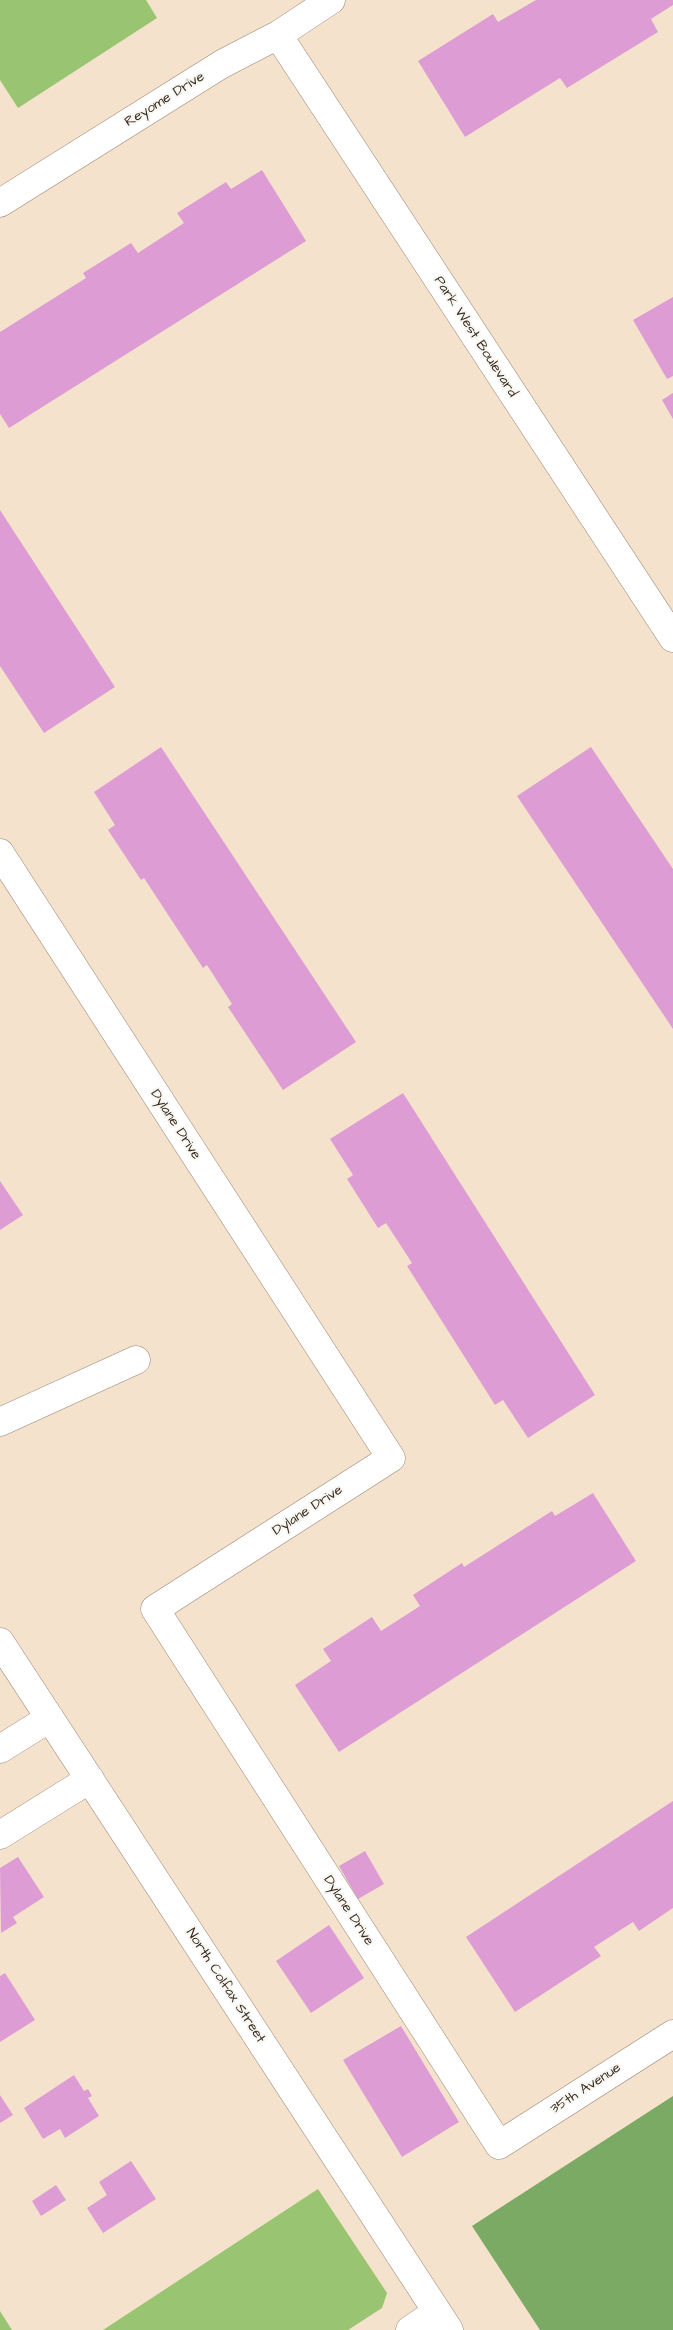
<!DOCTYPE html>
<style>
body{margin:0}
canvas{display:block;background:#f5e2cc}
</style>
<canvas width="673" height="2330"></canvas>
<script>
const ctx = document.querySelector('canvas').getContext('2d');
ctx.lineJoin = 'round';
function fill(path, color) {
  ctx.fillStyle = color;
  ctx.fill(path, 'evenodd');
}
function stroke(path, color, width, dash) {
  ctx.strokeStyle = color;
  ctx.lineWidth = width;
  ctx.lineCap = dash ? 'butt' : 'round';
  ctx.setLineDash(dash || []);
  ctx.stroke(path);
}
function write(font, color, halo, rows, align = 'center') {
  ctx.font = font + ' "Architects Daughter",sans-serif';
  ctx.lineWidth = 4;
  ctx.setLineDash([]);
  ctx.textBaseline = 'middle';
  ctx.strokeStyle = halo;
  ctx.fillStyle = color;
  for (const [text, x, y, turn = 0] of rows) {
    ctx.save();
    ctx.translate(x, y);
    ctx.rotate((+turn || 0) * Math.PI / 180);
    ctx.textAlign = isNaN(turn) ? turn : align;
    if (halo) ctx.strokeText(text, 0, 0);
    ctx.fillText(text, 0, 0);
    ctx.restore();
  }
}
const green = new Path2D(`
 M0,0h146l11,18 -139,90 -18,-28z
 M318,2189l69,104 -5,15 -34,22h-245z
 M0,2311l12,19h-12z`);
const forest = new Path2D(`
 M673,2096v234h-133l-68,-104z`);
const building = new Path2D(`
 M536,0h137v5l-22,14 7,13 -91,56 -7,-10 -95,59 -47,-76 75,-47 5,8z
 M262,170l44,71 -297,187 -9,-14v-82l86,-54 -3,-5 48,-30 7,10 46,-30 -7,-10 49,-31 5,7z
 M673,297v79l-6,3 -34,-59z
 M673,393v26l-11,-19z
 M0,510l115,177 -71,46 -44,-67z
 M161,747l195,295 -73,48 -55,-83 4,-3 -25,-39 -4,3 -59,-90 -3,2 -33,-50 7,-5 -21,-33z
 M591,747l82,122v160l-156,-233z
 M403,1093l192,302 -67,43 -25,-38 -8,5 -88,-139 5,-3 -26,-40 -8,5 -31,-49 6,-4 -23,-36z
 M0,1181l23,34 -23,15z
 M593,1493l43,68 -297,191 -44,-67 36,-24 -8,-12 49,-32 9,14 39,-25 -7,-11 49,-32 2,4 88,-56 3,5z
 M673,1801v107l-34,23 -6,-9 -39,25 7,9 -86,56 -49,-75z
 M365,1851l19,33 -26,15 -19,-33z
 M18,1857l26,40 -31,20 4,6 -16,10 -1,-65z
 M329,1925l35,53 -53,35 -35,-52z
 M5,1973l30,47 -35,22v-66z
 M401,2026l58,96 -57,35 -59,-97z
 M74,2075l10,16 4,-2 4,7 -4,2 11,18 -34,22 -5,-9 -17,10 -19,-31z
 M0,2095l13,20 -13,8z
 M131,2161l25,38 -53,34 -16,-25 20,-13 -8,-13z
 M56,2185l10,15 -25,16 -9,-15z`);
const minor = new Path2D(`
 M278,35l395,603
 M0,203l222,-139 56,-29 53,-35
 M0,853l391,605 -236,151 344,536 174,-111
 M0,1422l136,-62
 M0,1642l449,688
 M0,1749l50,-31
 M0,1835l90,-56
 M410,2330l27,-18`);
const streetNames = [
 ["Reyome Drive",165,100,-32],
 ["Park West Boulevard",475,337,57],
 ["Dylane Drive",175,1125,57],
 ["Dylane Drive",308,1511,-33],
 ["Dylane Drive",348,1911,57],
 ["North Colfax Street",225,1986,57],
 ["35th Avenue",586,2089,-33]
];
fill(green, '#99c471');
fill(forest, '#7aaa63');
fill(building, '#dd9dd4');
stroke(minor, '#988675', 29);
stroke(minor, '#fff', 28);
write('14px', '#3b2a1e', '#f6f6f2', streetNames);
</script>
